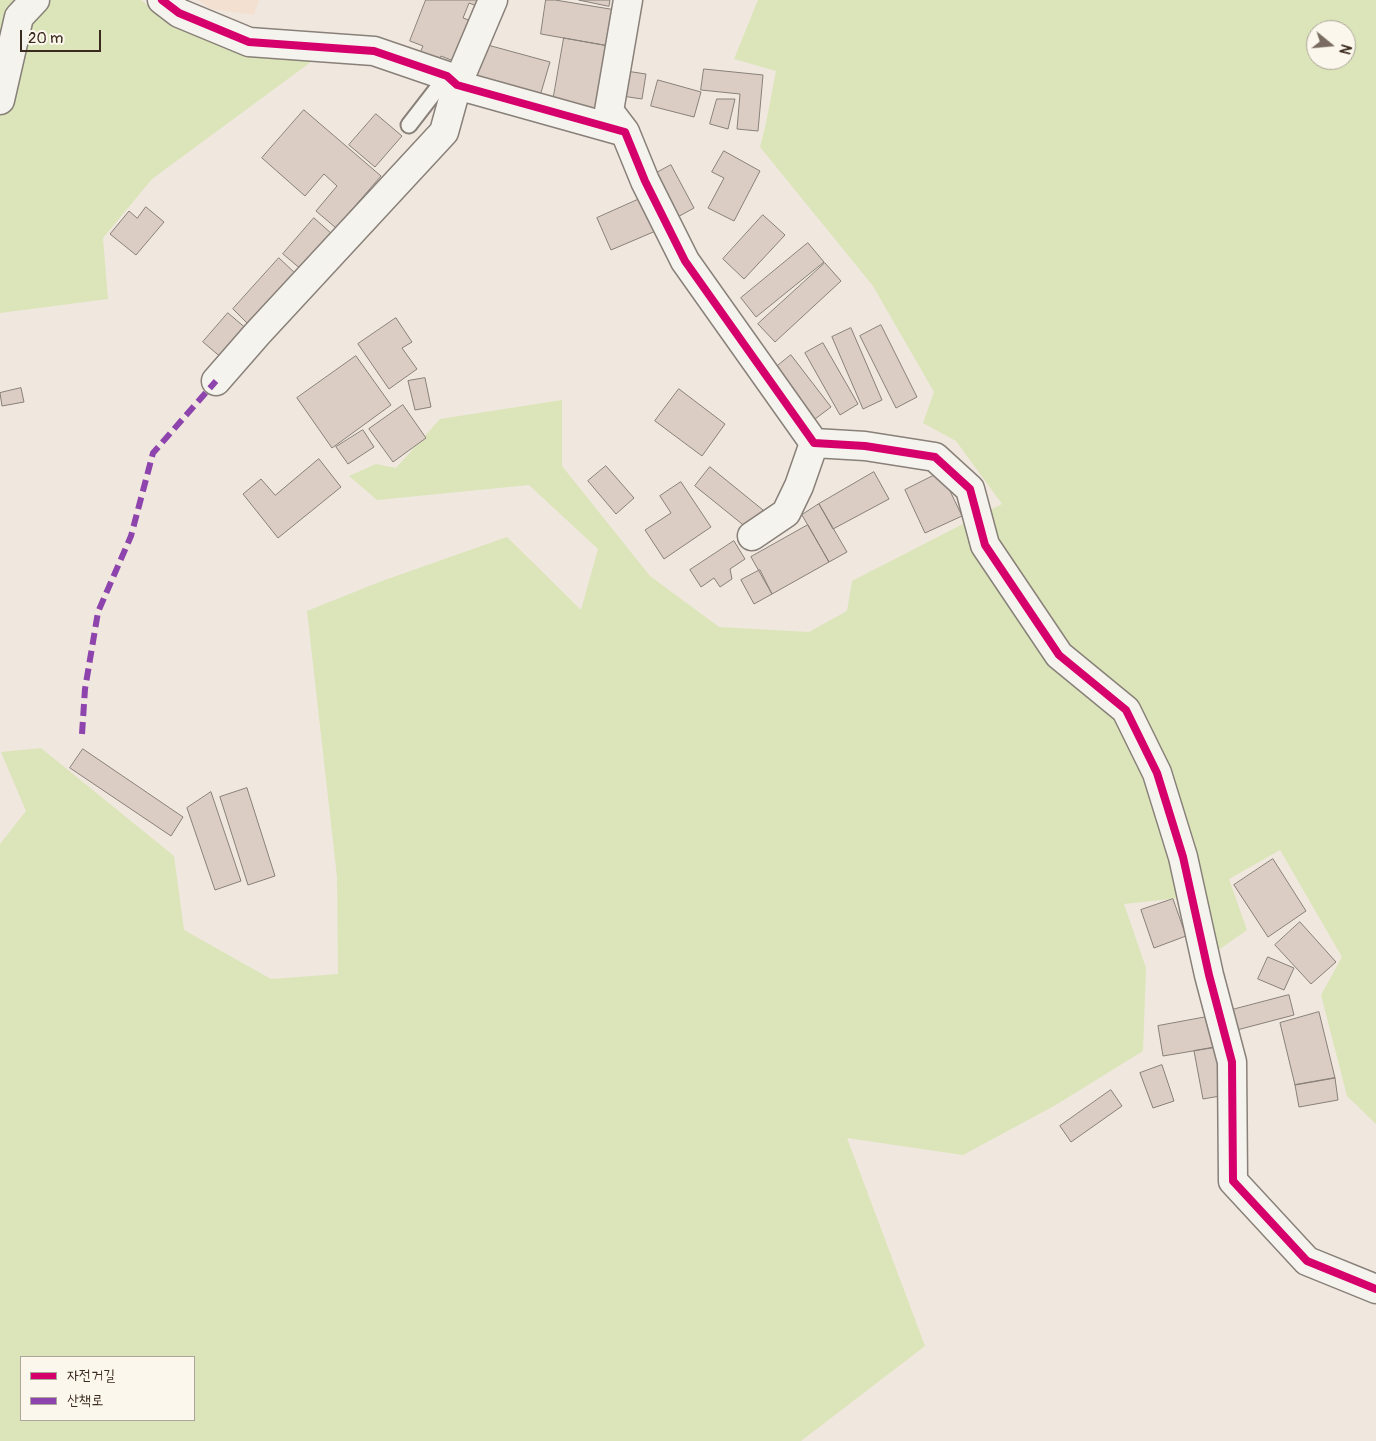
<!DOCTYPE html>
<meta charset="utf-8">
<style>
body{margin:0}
#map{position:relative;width:1376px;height:1441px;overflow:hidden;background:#f0e7de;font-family:Pangolin,"Poor Story",sans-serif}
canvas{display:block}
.legend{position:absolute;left:20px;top:1356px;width:175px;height:65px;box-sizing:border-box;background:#fbf7ec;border:1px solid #aea59a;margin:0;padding:6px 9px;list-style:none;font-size:15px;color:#3b2a1e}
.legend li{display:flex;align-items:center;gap:10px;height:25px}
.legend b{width:25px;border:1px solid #aea59a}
.north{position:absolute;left:1306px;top:20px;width:50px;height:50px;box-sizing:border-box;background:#fbf7ec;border:1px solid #aea59a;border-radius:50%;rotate:107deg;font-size:14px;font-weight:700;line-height:20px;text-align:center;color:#3b2a1e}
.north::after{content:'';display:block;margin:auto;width:18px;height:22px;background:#7a6c61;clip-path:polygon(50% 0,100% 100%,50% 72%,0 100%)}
.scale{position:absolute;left:20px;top:30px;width:81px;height:22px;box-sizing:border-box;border:2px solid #3b2a1e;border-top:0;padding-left:6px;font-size:15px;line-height:18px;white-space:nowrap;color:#3b2a1e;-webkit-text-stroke:4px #fbf7ec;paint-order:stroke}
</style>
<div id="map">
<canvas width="1376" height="1441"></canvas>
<ul class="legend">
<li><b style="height:6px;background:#d6006c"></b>자전거길</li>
<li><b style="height:6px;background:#8e44ad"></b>산책로</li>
</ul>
<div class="north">N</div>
<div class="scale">20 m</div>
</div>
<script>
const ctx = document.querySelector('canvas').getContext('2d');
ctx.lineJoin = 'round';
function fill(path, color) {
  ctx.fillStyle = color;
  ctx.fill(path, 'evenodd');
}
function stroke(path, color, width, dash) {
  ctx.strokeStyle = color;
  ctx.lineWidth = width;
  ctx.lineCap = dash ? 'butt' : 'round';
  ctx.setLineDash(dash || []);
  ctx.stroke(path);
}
const built = new Path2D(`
 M198,0h61l-5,15 -43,-6z`);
const green = new Path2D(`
 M0,0h141l40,30 138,26 -167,123 -49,59 5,61 -108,14z
 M758,0h618v1124l-29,-28 -26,-101 21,-38 -62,-107 -51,29 18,51 -30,21 -37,-53 -56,6 22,64 -3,83 -89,55 -91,49 -116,-17 78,208 -124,95h-801v-597l26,-33 -25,-59 40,-4 133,108 10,74 87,49 67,-5 -1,-97 -30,-266 75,-30 125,-44 74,73 17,-61 -69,-64 -152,15 -28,-24 27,-12 20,4 44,-49 122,-19v66l88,110 69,51 90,5 38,-21 5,-30 150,-77 -46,-63 -33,-18 11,-31 -61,-106 -113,-139 6,-24 10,-52 -42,-12zM1316,30h30v30h-30zM21,1357h173v63h-173z`);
const building = new Path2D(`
 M426,0h53l-2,6 -8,-3 -6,15 9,3 -16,41 -15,-6 -3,6 -19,-7 4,-9 -13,-5z
 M546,0h9l61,10 -7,36 -68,-12z
 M579,0h31l-1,6z
 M564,38l45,8 -11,63 -45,-8z
 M484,44l66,18 -10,34 -65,-18z
 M704,69l59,6 -5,56 -21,-2 3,-35 -39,-4z
 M626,71l20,3 -4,25 -20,-3z
 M658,80l43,12 -7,25 -43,-11z
 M717,99h18l-7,30 -18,-5z
 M304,110l77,66 -45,52 -20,-17 21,-25 -13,-12 -19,22 -43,-38z
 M376,114l26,22 -27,31 -26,-22z
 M724,151l36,20 -26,50 -26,-13 16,-30 -12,-6z
 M671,165l23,43 -20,11 -23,-43z
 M644,197l14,33 -47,20 -14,-32z
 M146,207l18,15 -28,33 -26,-21 19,-23 8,7z
 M763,215l22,20 -41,44 -21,-20z
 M314,218l18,16 -30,36 -19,-16z
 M808,243l16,19 -68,55 -15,-19z
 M279,258l18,17 -46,52 -18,-18z
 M825,263l16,18 -66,61 -17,-18z
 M228,313l20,17 -25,29 -20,-17z
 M396,318l16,24 -10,6 15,21 -28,20 -31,-45z
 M881,325l36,72 -21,11 -36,-72z
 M851,328l31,72 -19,9 -31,-72z
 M823,343l35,61 -18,11 -35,-62z
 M791,355l40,52 -16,12 -40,-51z
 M356,356l35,49 -59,43 -35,-50z
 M425,378l6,29 -16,3 -7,-29z
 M21,388l3,14 -22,4 -2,-13z
 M679,389l46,35 -23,32 -47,-35z
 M403,405l23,33 -33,24 -24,-33z
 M363,430l11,17 -26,17 -12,-17z
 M319,459l22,28 -63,51 -35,-44 18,-15 14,16z
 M606,466l28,32 -18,16 -28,-33z
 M710,467l53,43 -16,18 -52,-42z
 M874,472l15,27 -56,30 -14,-25z
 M941,472l21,44 -37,17 -20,-43z
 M681,482l30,45 -47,32 -19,-29 26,-17 -11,-17z
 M819,504l28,48 -18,10 -27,-47z
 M808,525l21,37 -57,32 -21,-37z
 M734,541l11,18 -15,10 2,10 -12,8 -6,-9 -13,9 -11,-17z
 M760,570l12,24 -18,10 -13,-24z
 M83,749l100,68 -12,19 -101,-68z
 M247,788l28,88 -27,9 -28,-88z
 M211,792l30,89 -26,9 -28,-82z
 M1273,859l33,52 -38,26 -34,-52z
 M1173,899l13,37 -32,12 -13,-38z
 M1300,922l36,40 -25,22 -36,-39z
 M1268,957l26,11 -10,22 -26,-11z
 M1289,995l5,20 -61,16 -5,-20z
 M1319,1012l16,66 -40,7 -15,-62z
 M1212,1016l5,31 -54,9 -5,-30z
 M1217,1047l9,48 -23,4 -9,-48z
 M1162,1065l12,36 -21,7 -13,-35z
 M1335,1078l3,22 -39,7 -4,-22z
 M1111,1090l11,16 -51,36 -11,-16z`);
const service = new Path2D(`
 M409,125l38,-49`);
const minor = new Path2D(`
 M162,0l17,13 70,29 125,9 73,25 10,9 168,47 20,49 40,80 129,182 51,3 70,11 35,32 15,56 74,110 67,55 31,63 26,84 26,118 23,87 1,119 74,80 69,28
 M0,100l19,-83 16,-17
 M625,132l-16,-21 19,-111
 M216,381l41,-47 187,-202 13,-47 36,-85
 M752,536l34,-23 13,-27 15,-43`);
const quiet = new Path2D(`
 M82,734l3,-45 13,-77 33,-76 22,-83 63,-72`);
const cycleway = new Path2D(`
 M162,0l17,13 70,29 125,9 73,25 10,9 168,47 20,49 40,80 129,182 51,3 70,11 35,32 15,56 74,110 67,55 31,63 26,84 26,118 23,87 1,119 74,80 69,28`);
fill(built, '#f3e0d1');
fill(green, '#dbe5b9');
fill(building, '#dbcdc4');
stroke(building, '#888079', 1);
stroke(service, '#888079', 19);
stroke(minor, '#888079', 31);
stroke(service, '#f5f3ee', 15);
stroke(minor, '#f5f3ee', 28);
stroke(quiet, '#8e44ad', 6, [12, 6]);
stroke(cycleway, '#d6006c', 8);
</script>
